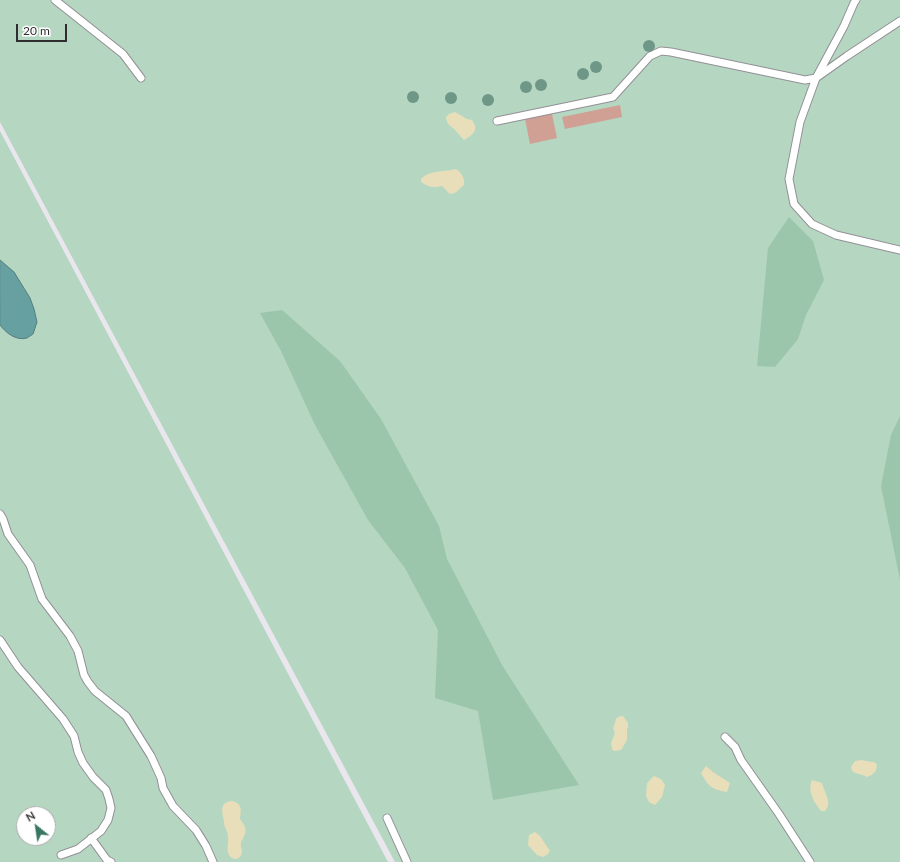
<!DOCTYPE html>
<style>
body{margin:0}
#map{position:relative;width:900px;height:862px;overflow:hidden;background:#eae6ee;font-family:Lato,sans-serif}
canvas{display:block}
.north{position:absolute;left:16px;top:806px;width:40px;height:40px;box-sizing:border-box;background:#fff;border:1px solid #acabac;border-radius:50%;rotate:330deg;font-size:11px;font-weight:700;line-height:16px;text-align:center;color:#2f2d30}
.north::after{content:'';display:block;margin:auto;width:14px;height:18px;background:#397763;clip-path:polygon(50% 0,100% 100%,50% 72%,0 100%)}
.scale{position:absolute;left:16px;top:24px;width:51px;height:18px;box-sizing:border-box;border:2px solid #2f2d30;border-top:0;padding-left:5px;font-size:12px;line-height:14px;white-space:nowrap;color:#2f2d30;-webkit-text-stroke:3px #fff;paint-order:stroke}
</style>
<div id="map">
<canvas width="900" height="862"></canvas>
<div class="north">N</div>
<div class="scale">20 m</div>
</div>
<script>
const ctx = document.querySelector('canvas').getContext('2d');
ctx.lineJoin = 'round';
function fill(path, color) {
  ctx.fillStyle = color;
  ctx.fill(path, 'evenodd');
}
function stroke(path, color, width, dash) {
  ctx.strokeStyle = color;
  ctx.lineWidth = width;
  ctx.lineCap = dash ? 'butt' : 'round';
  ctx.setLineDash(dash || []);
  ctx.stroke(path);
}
const green = new Path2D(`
 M0,0h900v862h-505l-395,-740z
 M0,131l388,731h-388zM24,814h24v24h-24z`);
const forest = new Path2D(`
 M789,217l24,24 11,39 -18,35 -8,24 -23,28 -18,-1 11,-118z
 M282,310l58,51 41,58 58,107 8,33 55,106 77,120 -86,15 -15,-89 -43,-13 3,-68 -33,-62 -37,-48 -53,-95 -34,-74 -21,-38z
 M900,416v164l-19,-94 10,-51z`);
const sand = new Path2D(`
 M455,112l12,7 5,1c7,10 2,14 -8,20 -3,-3 -6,-7 -9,-10 -5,-5 -8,-5 -9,-13l3,-3z
 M456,169c5,3 9,9 8,16l-9,8 -5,1 -8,-8c-8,2 -14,1 -21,-4v-3c8,-9 24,-7 35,-10z
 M623,716l5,7v4l-1,2v11l-6,10 -7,1 -2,-2 -1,-6 4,-10 -2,-5 2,-5 1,-4 2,-2z
 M862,760c5,2 10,1 14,3 3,7 -3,12 -9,14 -5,-3 -11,-3 -15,-6l-1,-4 4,-6z
 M706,766l7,6 17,11 -3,9c-16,-3 -18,-5 -26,-19z
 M654,776l7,3 4,6 -3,12 -7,8 -6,-3 -3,-6 1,-13z
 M812,780l10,3c2,9 11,20 3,28h-4c-7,-9 -14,-20 -9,-31z
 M232,801c11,3 9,9 8,18 4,6 8,10 4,17 -1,3 -2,4 -3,6 -1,8 5,11 -4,17 -3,0 -6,-1 -8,-4 -3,-6 0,-13 -1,-19 0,-3 -2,-6 -3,-9 -1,-2 -1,-4 -1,-6 -2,-9 -5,-19 8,-20z
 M535,832l5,4 10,15 -2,3 -5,3 -6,-2 -9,-10 1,-10z`);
const water = new Path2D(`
 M0,260l14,12 16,26 4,11 3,13 -4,12c0,0 -6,4 -6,4 -11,3 -21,-5 -27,-13z`);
const building = new Path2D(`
 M620,105l2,12 -57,12 -3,-12z
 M552,114l5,24 -27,6 -5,-25z`);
const service = new Path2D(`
 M55,0l68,54 18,24
 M856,0l-2,3 -10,23 -28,52 -16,44 -11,57 5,25 18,20 24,11 64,15
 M497,121l116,-24 37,-41 11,-5 10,1 134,28 11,-2 31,-22 53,-35
 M0,514l3,5 5,15 22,31 12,34 28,37 8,15 6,24 4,7 7,9 31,25 25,40 10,22 2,10 10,18 23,24 10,16 7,16
 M0,640l18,27 45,52 11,17 4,16 5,11 10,14 13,13 3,9 2,9 -3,12 -7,11 -23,18 -17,6
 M725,737l10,10 6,13 38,54 31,48
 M387,818l20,44
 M91,838l16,22 4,2`);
const trees = [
 [649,46],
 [596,67],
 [583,74],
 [541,85],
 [526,87],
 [413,97],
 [451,98],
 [488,100]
];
fill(green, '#b5d6c1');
fill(forest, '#9bc6ac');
fill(sand, '#e8dfba');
fill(water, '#67a0a1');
stroke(water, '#567e7f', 1);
fill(building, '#d0a095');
stroke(service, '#939097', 9);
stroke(service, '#fff', 7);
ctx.fillStyle = '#6f9788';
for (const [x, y] of trees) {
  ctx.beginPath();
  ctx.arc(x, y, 6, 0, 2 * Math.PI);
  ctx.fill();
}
</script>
